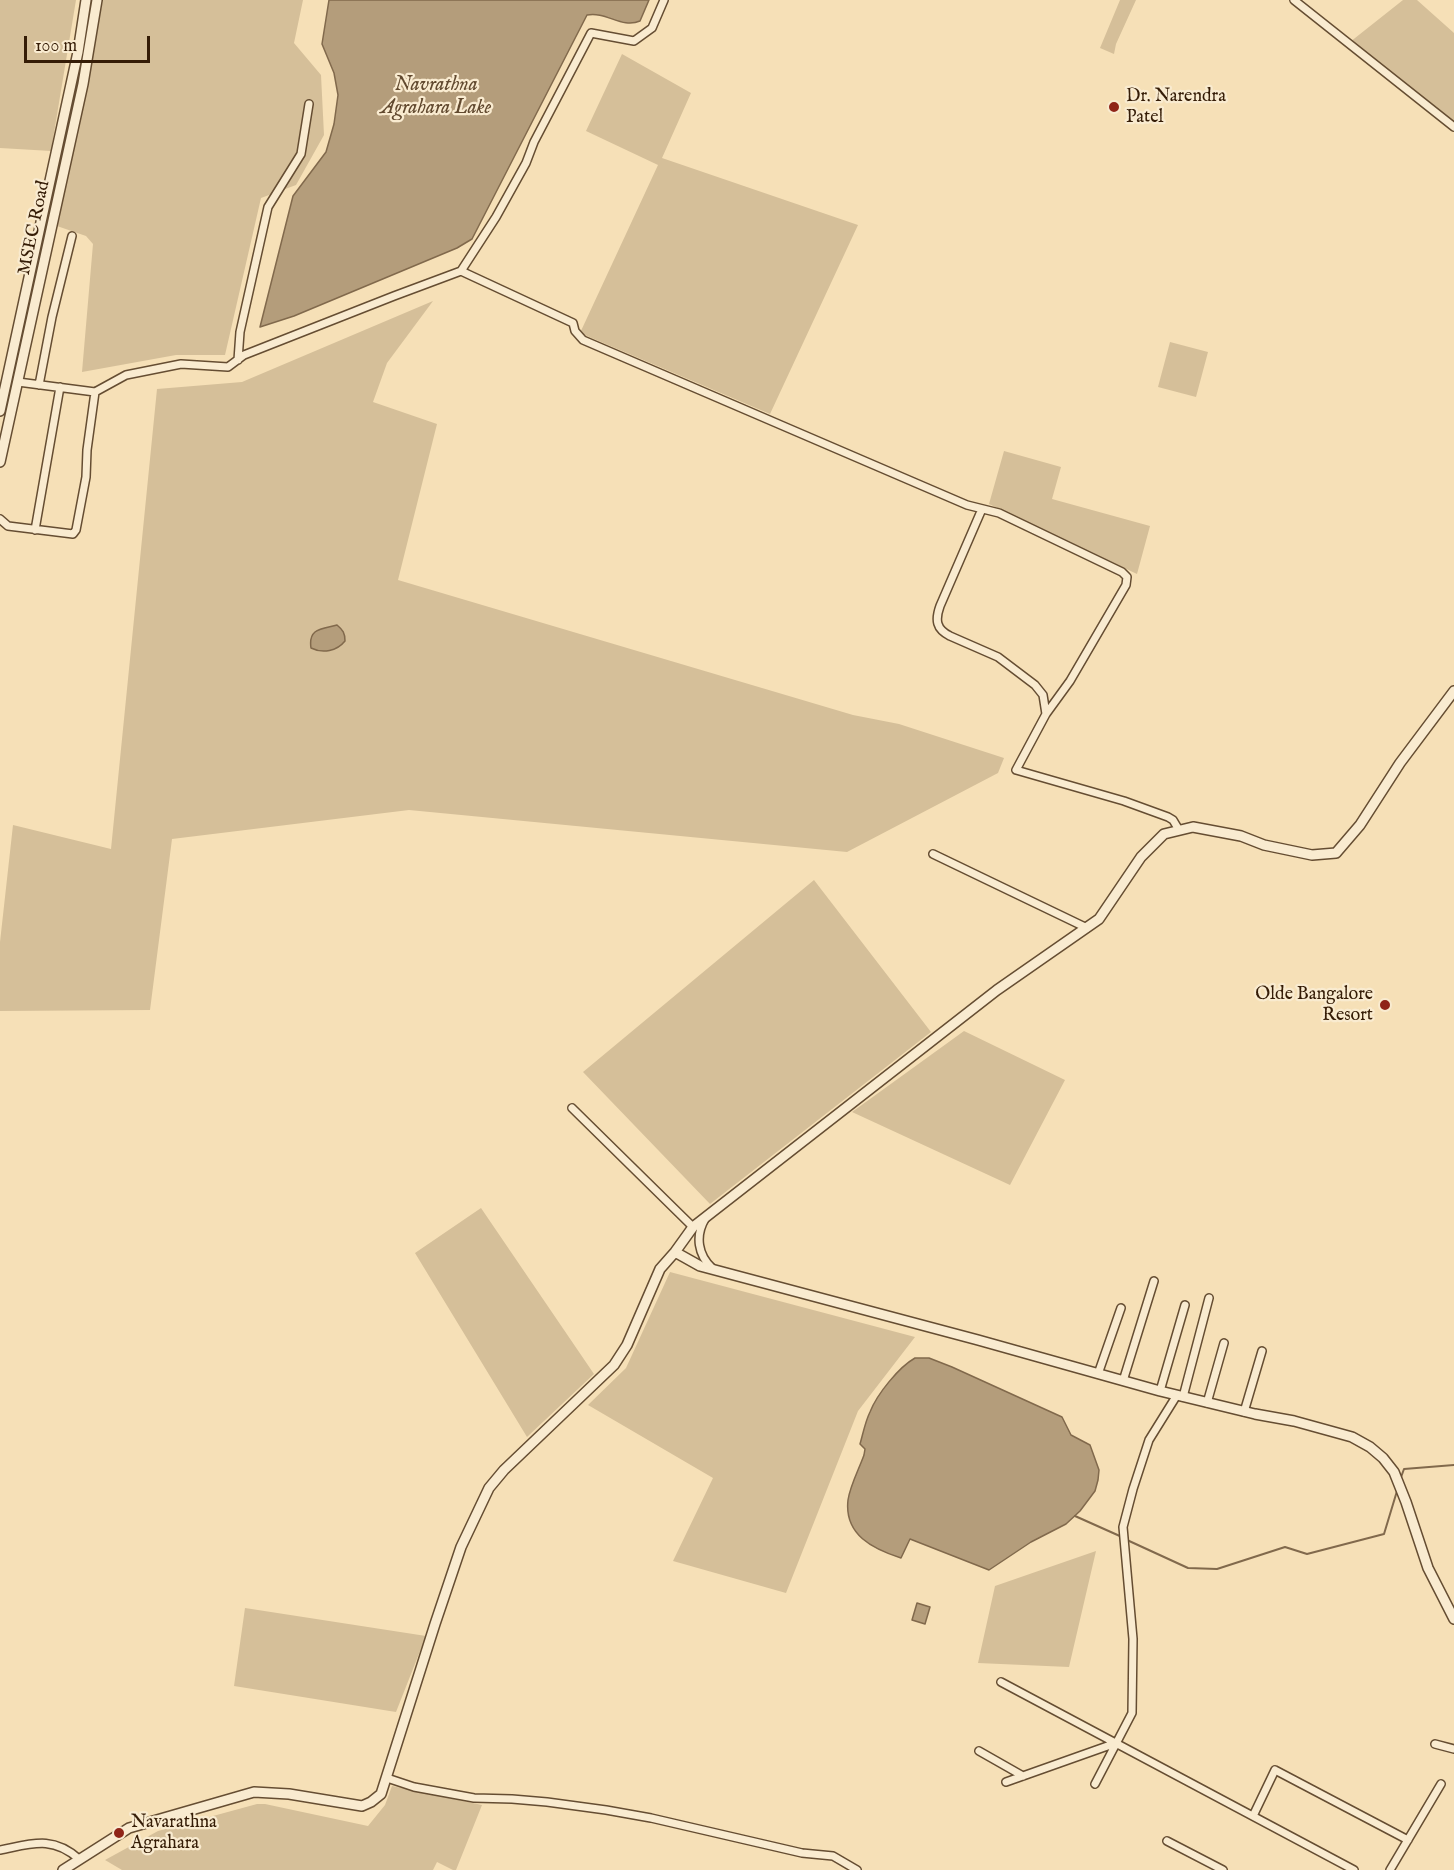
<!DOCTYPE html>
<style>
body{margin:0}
#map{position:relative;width:1454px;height:1870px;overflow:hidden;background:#f6e0b7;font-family:"IM FELL English",serif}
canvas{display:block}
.scale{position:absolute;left:24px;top:36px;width:126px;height:27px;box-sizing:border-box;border:3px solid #351c06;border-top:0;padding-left:8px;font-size:18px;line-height:21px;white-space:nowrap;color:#351c06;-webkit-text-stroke:4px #f9ebd0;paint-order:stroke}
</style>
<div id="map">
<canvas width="1454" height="1870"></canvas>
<div class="scale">100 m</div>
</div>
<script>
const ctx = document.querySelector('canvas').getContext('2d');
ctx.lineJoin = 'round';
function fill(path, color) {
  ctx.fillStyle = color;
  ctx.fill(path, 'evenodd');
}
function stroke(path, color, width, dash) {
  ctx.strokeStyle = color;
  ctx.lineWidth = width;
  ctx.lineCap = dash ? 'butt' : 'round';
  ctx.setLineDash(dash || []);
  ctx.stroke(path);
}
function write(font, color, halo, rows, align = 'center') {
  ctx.font = font + ' "IM FELL English",serif';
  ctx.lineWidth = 4.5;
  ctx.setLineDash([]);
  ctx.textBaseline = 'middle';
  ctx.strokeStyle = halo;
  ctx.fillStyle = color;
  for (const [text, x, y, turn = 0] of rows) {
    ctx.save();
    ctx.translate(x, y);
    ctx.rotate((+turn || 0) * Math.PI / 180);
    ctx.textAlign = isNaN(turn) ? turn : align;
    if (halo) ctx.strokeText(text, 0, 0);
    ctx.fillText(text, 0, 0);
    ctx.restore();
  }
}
const green = new Path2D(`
 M0,0h76l-25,151 -51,-3z
 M103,0h200l-9,43 27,32 3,60 -28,50 -35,13 -36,157h-49l-94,17 11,-128 -7,-8 -29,-10z
 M1120,0h16l-20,44 -2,10 -14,-6z
 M1403,0h14l37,33v89l-104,-80z
 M622,54l69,39 -29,65 196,67 -88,189 -190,-81 78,-168 -72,-34z
 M433,301l-46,62 -14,39 64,22 -39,156 455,135 46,9 105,34 -6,15 -151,79 -438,-42 -237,29 -22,171 -150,1v-69l13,-117 98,24 46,-460 85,-7z
 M1170,342l38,10 -12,45 -38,-10z
 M1004,451l57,16 -9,32 98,27 -13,48 -148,-70z
 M814,880l117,152 -221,172 -127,-132z
 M964,1031l101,49 -55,105 -158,-73z
 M481,1208l113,166 -67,63 -112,-184z
 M670,1272l245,65 -57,74 -72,182 -113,-32 40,-83 -125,-73 38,-37z
 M1096,1551l-27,116 -91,-4 17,-77z
 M245,1608l181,28 -30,76 -162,-26z
 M392,1786l90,19 -26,65h-3l-16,-8 -4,8h-311l-17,-10 53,-29 99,-27h8l103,22 17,-21z`);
const water = new Path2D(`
 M329,0h320l-9,21c-18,8 -34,-10 -53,-6l-115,224 -15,9 -163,68 -34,11 33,-131 33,-44 8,-28 4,-29 -4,-22 -12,-29z
 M337,625c6,5 8,8 8,16 -8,10 -22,13 -34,7 -3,-20 11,-19 26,-23z
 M915,1358h14l23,9 110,50 9,18 19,10 9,25 -1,10 -3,11 -15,20 -14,13 -35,18 -42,28 -79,-31 -9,19c-28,-9 -57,-23 -53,-58 2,-14 11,-31 16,-45l1,-6 -5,-5c3,-10 5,-22 10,-32 7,-18 29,-45 45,-54z
 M917,1603l13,4 -5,17 -13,-4z`);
const stream = new Path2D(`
 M1400,1480l4,-11 50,-4
 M1075,1516l47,21
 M1127,1540l61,28 29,1 68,-22 22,7 77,-20 13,-43`);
const minor = new Path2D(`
 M1294,0l160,127
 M461,271l35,-54 30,-54 8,-21 57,-109 43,8 18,-13 12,-28
 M238,360l2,-28 28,-125 33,-53 8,-50
 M39,385l13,-68 20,-81
 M95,392l31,-17 55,-11 47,3 16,-12 150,-59 67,-25 112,52 2,8 8,9 384,165 32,8 123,59 5,5 -1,8 -56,96 -24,33 -30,56 108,31 44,16 5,3 6,10
 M982,509l-42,97c-5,14 -4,23 10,30l48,21 37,28 8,10 3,19
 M0,519l8,7 65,8 3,-4 10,-53 1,-27 8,-58 -77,-10
 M35,530l25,-143
 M933,854l154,74
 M572,1108l121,119
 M705,1219c-10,17 -7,36 7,49
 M1098,1374l23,-66
 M1123,1381l31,-100
 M1160,1391l25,-86
 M1183,1397l26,-99
 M1207,1403l17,-60
 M1244,1412l18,-61
 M1001,1682l353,188
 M1435,1744l19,5
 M979,1751l44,25
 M387,1778l27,9 60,11 38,1 35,3 59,8 45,8 151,35 31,3 24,14
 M1006,1782l110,-39
 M1095,1784l37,-71 1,-74 -10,-112 10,-38 16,-49 28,-45
 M1253,1816l22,-46 133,70
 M1167,1841l56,29
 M0,1850c31,-6 52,-15 79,9
 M1390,1870l51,-86`);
const tertiary = new Path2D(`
 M0,411l78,-359 8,-52
 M0,462l83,-378 14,-84
 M675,1252l25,14 278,74 182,51 95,23 39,7 58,16 18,10 13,11 11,14 12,30 22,66 26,51
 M63,1870l66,-42 125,-36 35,2 73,12 9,-4 10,-8 54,-170 26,-77 28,-59 15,-18 110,-105 13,-20 33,-76 15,-17 18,-25 304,-237 102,-71 42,-62 23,-23 29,-7 48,9 23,9 48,10 24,-2 24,-28 40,-62 54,-72`);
const markers = [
 [1114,107,6,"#8f2418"],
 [1385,1005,6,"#8f2418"],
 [119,1833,6,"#8f2418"]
];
const poiNames = [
 ["Dr. Narendra",1126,97],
 ["Patel",1126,118],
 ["Olde Bangalore",1373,995,"right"],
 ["Resort",1373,1016,"right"],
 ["Navarathna",131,1823],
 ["Agrahara",131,1844]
];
const streetNames = [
 ["MSEC Road",35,228,-78]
];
const waterNames = [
 ["Navrathna",436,86],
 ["Agrahara Lake",436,109]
];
fill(green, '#d5bf99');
fill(water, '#b49d7b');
stroke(water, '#81694c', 1.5);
stroke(stream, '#81694c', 2);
stroke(minor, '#654d32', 10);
stroke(tertiary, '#654d32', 12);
stroke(minor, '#f9ebd0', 7);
stroke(tertiary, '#f9ebd0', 9);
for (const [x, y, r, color] of markers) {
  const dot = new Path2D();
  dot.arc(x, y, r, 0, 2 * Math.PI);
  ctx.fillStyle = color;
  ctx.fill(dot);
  stroke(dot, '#f9ebd0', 2);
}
write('18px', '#351c06', '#f9ebd0', poiNames, 'left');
write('18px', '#351c06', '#f9ebd0', streetNames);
write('italic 20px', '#61492f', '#f9ebd0', waterNames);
</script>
